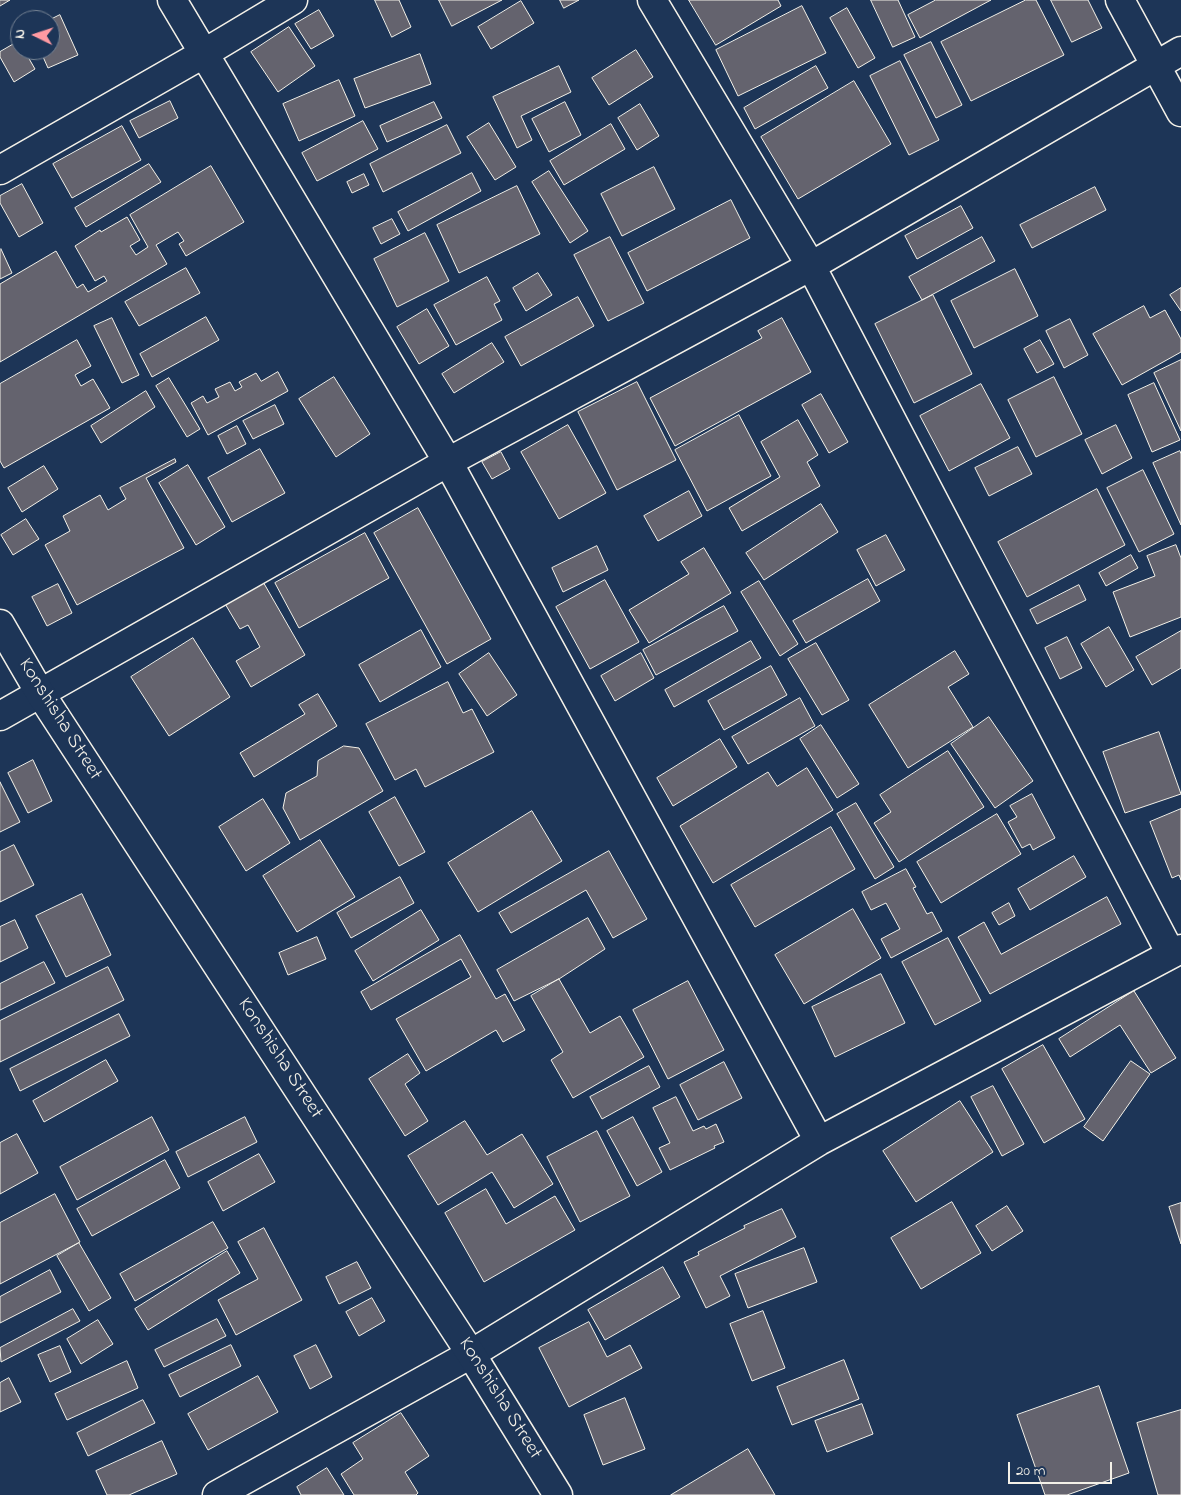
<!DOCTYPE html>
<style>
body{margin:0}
#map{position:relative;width:1181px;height:1495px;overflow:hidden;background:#1d3557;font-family:"Indie Flower",sans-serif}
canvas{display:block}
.north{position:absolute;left:10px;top:10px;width:50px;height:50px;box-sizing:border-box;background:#1d3557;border:1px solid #738091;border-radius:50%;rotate:274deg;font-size:14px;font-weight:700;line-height:20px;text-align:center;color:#f4f1e8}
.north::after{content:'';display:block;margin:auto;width:18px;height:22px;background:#ff9aa2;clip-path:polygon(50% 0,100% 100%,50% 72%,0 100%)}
.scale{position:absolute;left:1008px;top:1462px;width:104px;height:22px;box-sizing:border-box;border:2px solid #f4f1e8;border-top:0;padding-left:6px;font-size:15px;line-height:18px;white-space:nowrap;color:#f4f1e8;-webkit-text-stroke:4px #1d3557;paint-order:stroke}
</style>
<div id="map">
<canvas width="1181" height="1495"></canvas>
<div class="north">N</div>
<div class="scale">20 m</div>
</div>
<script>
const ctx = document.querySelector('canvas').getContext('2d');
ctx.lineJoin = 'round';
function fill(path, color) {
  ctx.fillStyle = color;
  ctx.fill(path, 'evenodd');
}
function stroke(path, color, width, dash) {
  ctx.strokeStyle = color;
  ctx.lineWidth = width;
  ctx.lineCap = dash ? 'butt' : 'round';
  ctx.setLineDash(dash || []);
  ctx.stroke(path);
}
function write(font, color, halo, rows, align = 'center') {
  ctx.font = font + ' "Indie Flower",sans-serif';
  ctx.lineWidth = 4;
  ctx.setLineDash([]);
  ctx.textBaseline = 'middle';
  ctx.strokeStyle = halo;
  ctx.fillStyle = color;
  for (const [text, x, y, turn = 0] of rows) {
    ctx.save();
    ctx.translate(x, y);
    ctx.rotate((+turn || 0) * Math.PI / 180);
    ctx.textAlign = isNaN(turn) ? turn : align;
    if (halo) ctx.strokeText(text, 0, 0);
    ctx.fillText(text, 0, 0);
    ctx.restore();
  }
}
const building = new Path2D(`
 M0,0h10l-10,6z
 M375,0h24l12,27 -19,10z
 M439,0h63l-50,26z
 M560,0h19l-15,8z
 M689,0h89l3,6 -65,39z
 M871,0h27l17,37 -22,10z
 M936,0h55l-71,38 -12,-23z
 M1026,0h10l28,55 -93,46 -30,-59z
 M1051,0h37l14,28 -30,14z
 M521,1l13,22 -43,26 -13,-22z
 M802,6l24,47 -88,43 -22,-46z
 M847,8l28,50 -17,10 -28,-50z
 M319,10l15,26 -23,13 -16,-25z
 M60,15l18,40 -30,13 -8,-18h10v-30z
 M289,27l26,39 -37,26 -27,-40z
 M19,41l1,9h4l11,19 -21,13 -14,-25v-5z
 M931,42l31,63 -26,13 -32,-63z
 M636,50l17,27 -44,28 -17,-27z
 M420,54l11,30 -66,24 -11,-29z
 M900,61l39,79 -30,15 -39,-79z
 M559,66l12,26 -50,24 11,24 -15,8 -24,-51z
 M816,66l12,22 -73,41 -11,-21z
 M339,80l16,36 -56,25 -16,-37z
 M854,81l37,63 -93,55 -37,-62z
 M170,101l8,17 -39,20 -9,-17z
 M434,102l8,16 -55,24 -7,-16z
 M565,102l16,33 -32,17 -17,-33z
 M640,104l19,32 -22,14 -19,-32z
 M363,121l15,28 -61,32 -15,-28z
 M489,123l27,44 -21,13 -28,-43z
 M611,124l14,25 -61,36 -14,-24z
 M447,125l14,28 -78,39 -13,-28z
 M122,126l19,34 -69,38 -19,-34z
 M149,164l12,18 -75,45 -11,-19z
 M211,166l33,56 -58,34 -7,-12 5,-3 -6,-9 -22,13 11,19 -167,98v-78l56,-33 21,37 6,-4 5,8 19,-11 -3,-5 -9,5 -20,-35 25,-16 1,2 26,-15 13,23 -10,6 6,9 12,-8 -18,-32z
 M654,167l21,42 -53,27 -21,-42z
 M549,171l39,60 -18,12 -38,-61z
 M472,173l9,18 -73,40 -10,-19z
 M364,174l5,11 -17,8 -5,-11z
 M22,184l21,39 -24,14 -19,-34v-7z
 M517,186l23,48 -81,39 -22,-48z
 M1095,187l11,23 -74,38 -12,-23z
 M731,200l19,38 -103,53 -19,-38z
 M961,206l12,22 -56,31 -12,-23z
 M392,219l8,15 -19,10 -8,-16z
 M425,233l24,48 -52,26 -23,-48z
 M610,237l34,66 -36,18 -34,-66z
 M982,237l13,24 -73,39 -13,-23z
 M1,249l11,24 -12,6v-29z
 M186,268l14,25 -61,33 -14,-24z
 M1015,269l23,47 -64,32 -23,-47z
 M538,273l14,22 -26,16 -13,-23z
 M487,277l13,24 -6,3 8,16 -46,25 -22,-40z
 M1181,288v23l-11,-16z
 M933,295l39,79 -58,29 -39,-79z
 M578,297l16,29 -73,40 -16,-29z
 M1144,306l6,12 15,-8 16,29v13l-59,33 -29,-51z
 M427,309l22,37 -30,18 -22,-37z
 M206,317l13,23 -67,37 -12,-23z
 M112,318l27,57 -17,8 -28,-57z
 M782,318l29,54 -136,74 -25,-48 112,-60 -4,-7z
 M1070,319l18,36 -24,13 -18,-37z
 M77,340l14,26 -16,9 6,11 12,-7 17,29 -106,60 -4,-7v-77z
 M1040,340l14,24 -17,9 -13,-24z
 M492,343l12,19 -50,31 -12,-19z
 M1181,360v71l-27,-58z
 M278,372l10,19 -80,44 -17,-32 12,-7 4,7 12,-6 -4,-8 15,-7 5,9 7,-4 -3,-5 17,-9 5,8z
 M334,377l36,57 -34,23 -37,-58z
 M1054,377l28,57 -46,23 -28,-57z
 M169,378l31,51 -13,8 -31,-51z
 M637,382l39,78 -59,30 -39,-78z
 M1154,383l26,57 -28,12 -24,-57z
 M981,384l29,54 -61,33 -29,-55z
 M146,391l9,16 -54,36 -10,-17z
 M821,394l27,48 -19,11 -27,-48z
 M275,405l9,19 -31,15 -10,-18z
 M739,415l32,61 -64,35 -32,-61z
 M798,420l20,35 -11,7 13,24 -78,45 -13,-23 51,-31 -19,-35z
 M568,425l38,68 -47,26 -38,-67z
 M1116,425l16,33 -30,16 -17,-34z
 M237,426l9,18 -19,10 -9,-18z
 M1018,447l14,27 -43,22 -14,-28z
 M260,449l25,44 -53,29 -24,-44z
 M1180,451l1,3v71l-28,-62z
 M501,452l9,17 -18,10 -10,-17z
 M175,459l1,3 -30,16 38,70 -107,57 -32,-60 25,-14 -7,-15 37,-21 8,15 18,-11 -6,-11z
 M188,465l37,62 -29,18 -37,-62z
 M44,466l14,23 -36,23 -14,-24z
 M1143,470l31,64 -35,18 -32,-64z
 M1097,489l28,56 -98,52 -29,-55z
 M689,491l13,25 -44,25 -14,-25z
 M821,504l17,28 -74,48 -18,-27z
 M418,508l73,131 -44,25 -73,-131z
 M26,519l13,20 -26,16 -12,-20z
 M365,533l24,45 -90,50 -24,-45z
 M886,535l19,35 -29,16 -19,-36z
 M1176,545l5,13v59l-51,20 -17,-45 42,-16 -8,-20z
 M597,546l11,24 -45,22 -11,-24z
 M704,548l27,45 -82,50 -20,-33 60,-36 -8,-12z
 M1131,555l7,13 -32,18 -7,-13z
 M868,579l12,22 -74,42 -13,-22z
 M262,580l43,75 -54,32 -15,-26 24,-14 -12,-22 -8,4 -16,-27z
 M605,580l34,62 -49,27 -34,-62z
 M759,581l39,63 -18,12 -39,-64z
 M58,584l14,29 -25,13 -15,-29z
 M1079,585l7,15 -49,24 -7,-14z
 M724,606l14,25 -82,44 -13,-25z
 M1109,627l25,43 -28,17 -25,-43z
 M421,630l20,37 -61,35 -21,-37z
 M1181,631v37l-29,17 -16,-28z
 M1067,637l15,31 -22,11 -15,-31z
 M193,638l37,59 -61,39 -38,-59z
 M751,641l10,17 -87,49 -9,-17z
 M816,643l33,57 -27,15 -34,-56z
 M955,651l14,23 -21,13 25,40 -65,41 -39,-63z
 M489,653l28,42 -30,21 -28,-42z
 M641,653l13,25 -39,23 -14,-25z
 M771,666l16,29 -63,35 -16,-29z
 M448,682l15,31 9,-4 22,43 -69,35 -9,-18 -21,11 -29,-56z
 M318,694l19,32 -83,51 -14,-24 65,-39 -6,-9z
 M800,698l15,28 -67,38 -16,-27z
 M989,717l44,64 -38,27 -44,-64z
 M821,725l38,59 -22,14 -37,-59z
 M1159,732l22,62 -56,19 -22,-61z
 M720,739l17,28 -64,39 -16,-28z
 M344,746l15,2 24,43 -83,49 -17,-32 3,-15 31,-17 1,-15z
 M948,751l36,56 -85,55 -25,-39 17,-11 -11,-17z
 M33,760l19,41 -24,12 -20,-40z
 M807,768l26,42 -120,73 -33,-57 88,-54 9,14z
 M0,782l20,40 -20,10z
 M1032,794l23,44 -22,12 -3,-6 -8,4 -14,-26 9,-5 -7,-11z
 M395,797l30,55 -26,14 -30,-54z
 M263,799l27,44 -44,28 -27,-44z
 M856,803l38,64 -19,12 -38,-65z
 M1181,809v71l-2,-5 -7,3 -22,-56z
 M532,811l30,50 -84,51 -30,-49z
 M997,814l24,40 -80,49 -24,-41z
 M831,827l24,42 -100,58 -24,-42z
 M320,840l35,57 -58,35 -34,-56z
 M14,845l20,40 -34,17v-50z
 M609,851l38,68 -34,19 -27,-48 -75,43 -12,-20z
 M1074,856l12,21 -56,33 -12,-21z
 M906,869l10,18 -3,1 14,26 5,-2 10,19 -51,27 -10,-19 19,-10 -14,-26 -15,7 -9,-18z
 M400,877l14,26 -63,35 -14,-25z
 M82,894l29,61 -45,22 -30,-61z
 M1107,897l14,27 -131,70 -32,-57 26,-15 17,32z
 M1009,903l6,13 -16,9 -7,-12z
 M853,909l28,49 -77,46 -29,-49z
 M421,910l18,30 -66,41 -18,-30z
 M588,918l17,31 -46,30 -45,22 -17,-31z
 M15,920l13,28 -28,14v-35z
 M460,935l36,64 9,-5 20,36 -22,12 -7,-12 -70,41 -30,-52 75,-42 -10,-18 -90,51 -10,-18z
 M317,937l9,22 -38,16 -9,-22z
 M948,938l33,63 -46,24 -33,-63z
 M44,962l11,21 -55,27v-26z
 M108,967l16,33 -124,62v-41z
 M881,974l24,49 -70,34 -23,-50z
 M559,979l31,54 30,-17 24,41 -71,41 -22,-38 12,-8 -32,-56z
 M688,981l36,69 -56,29 -35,-69z
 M1134,991l42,67 -25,15 -31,-48 -50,32 -11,-18z
 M119,1014l11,22 -110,55 -10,-22z
 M1043,1045l42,74 -41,24 -42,-74z
 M408,1054l12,19 -15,11 23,37 -23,15 -36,-57z
 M106,1060l12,21 -74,41 -11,-21z
 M1131,1061l19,13 -47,67 -19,-14z
 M724,1062l18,36 -44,22 -18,-35z
 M649,1066l11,21 -58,32 -12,-22z
 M993,1086l31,58 -22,12 -31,-59z
 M676,1097l17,34 11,-5 2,3 10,-5 8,18 -10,4 1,2 -45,22 -11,-22 11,-5 -17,-35z
 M960,1101l33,51 -77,50 -33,-51z
 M152,1117l17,33 -92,50 -17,-33z
 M245,1117l12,25 -69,35 -12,-25z
 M633,1117l29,55 -25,14 -30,-55z
 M465,1121l22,34 35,-21 31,50 -39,24 -22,-36 -54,33 -30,-49z
 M597,1131l33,65 -50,26 -33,-65z
 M17,1134l21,39 -38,21v-51z
 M259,1154l16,28 -52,29 -15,-29z
 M165,1160l15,28 -88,48 -15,-27z
 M486,1189l20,35 49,-28 20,34 -91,52 -39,-69z
 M55,1194l25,48 -80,42v-61z
 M952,1202l29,51 -60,36 -30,-51z
 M1181,1203v41l-12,-37z
 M1007,1206l16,25 -31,20 -16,-25z
 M782,1209l14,28 -76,39 10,20 -24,12 -22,-46 15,-7 -1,-3 47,-24 -1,-2z
 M213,1222l15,26 -93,53 -15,-27z
 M264,1228l38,72 -66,35 -18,-35 40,-21 -20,-37z
 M79,1243l32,55 -22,13 -32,-55z
 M804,1248l13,34 -69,26 -13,-34z
 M227,1251l13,22 -92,57 -13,-21z
 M357,1262l14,26 -32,16 -13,-27z
 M663,1267l17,30 -75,43 -17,-30z
 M50,1270l11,22 -61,31v-26z
 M372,1298l13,23 -26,15 -13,-24z
 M73,1309l7,12 -79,41 -1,-14z
 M763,1311l22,57 -33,13 -22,-57z
 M217,1319l9,17 -62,31 -9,-17z
 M98,1320l15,24 -32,20 -14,-25z
 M589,1322l18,35 23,-12 12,23 -73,39 -30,-59z
 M231,1345l10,21 -61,31 -11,-22z
 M316,1345l16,32 -22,12 -16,-33z
 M60,1346l11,26 -21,10 -12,-27z
 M844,1360l15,39 -67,26 -15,-38z
 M127,1361l11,27 -71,32 -12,-26z
 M258,1376l20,36 -70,38 -20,-36z
 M9,1378l12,24 -21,10v-29z
 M1099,1386l30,87 -62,22h-22l-28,-80z
 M625,1398l20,51 -42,16 -19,-50z
 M143,1400l12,23 -67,33 -11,-23z
 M862,1404l11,30 -46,18 -12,-31z
 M1181,1410v85h-23l-21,-72z
 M401,1413l28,43 -24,16 13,21 -2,2h-62l-13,-21 22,-15 -10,-16z
 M162,1441l15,33 -48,21h-22l-11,-24z
 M748,1449l27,46h-104z
 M327,1468l17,27h-43l-4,-8z`);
const minor = new Path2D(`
 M172,0l276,462 371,679
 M652,0l159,266 360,688
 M1120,0l61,112
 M0,170l203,-116 90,-54
 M0,716l448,-254 363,-196 370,-215
 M217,1495l254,-141 348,-213 362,-192`);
const tertiary = new Path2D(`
 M0,624l40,69 431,661 87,141`);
const streetNames = [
 ["Konshisha Street",59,720,58],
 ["Konshisha Street",279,1059,57],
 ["Konshisha Street",499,1399,58]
];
fill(building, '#64636e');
stroke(building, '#f4f1e8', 1);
stroke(minor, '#f4f1e8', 31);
stroke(tertiary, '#f4f1e8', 31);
stroke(minor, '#1d3557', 28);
stroke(tertiary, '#1d3557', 28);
write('20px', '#f4f1e8', '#1d3557', streetNames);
</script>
